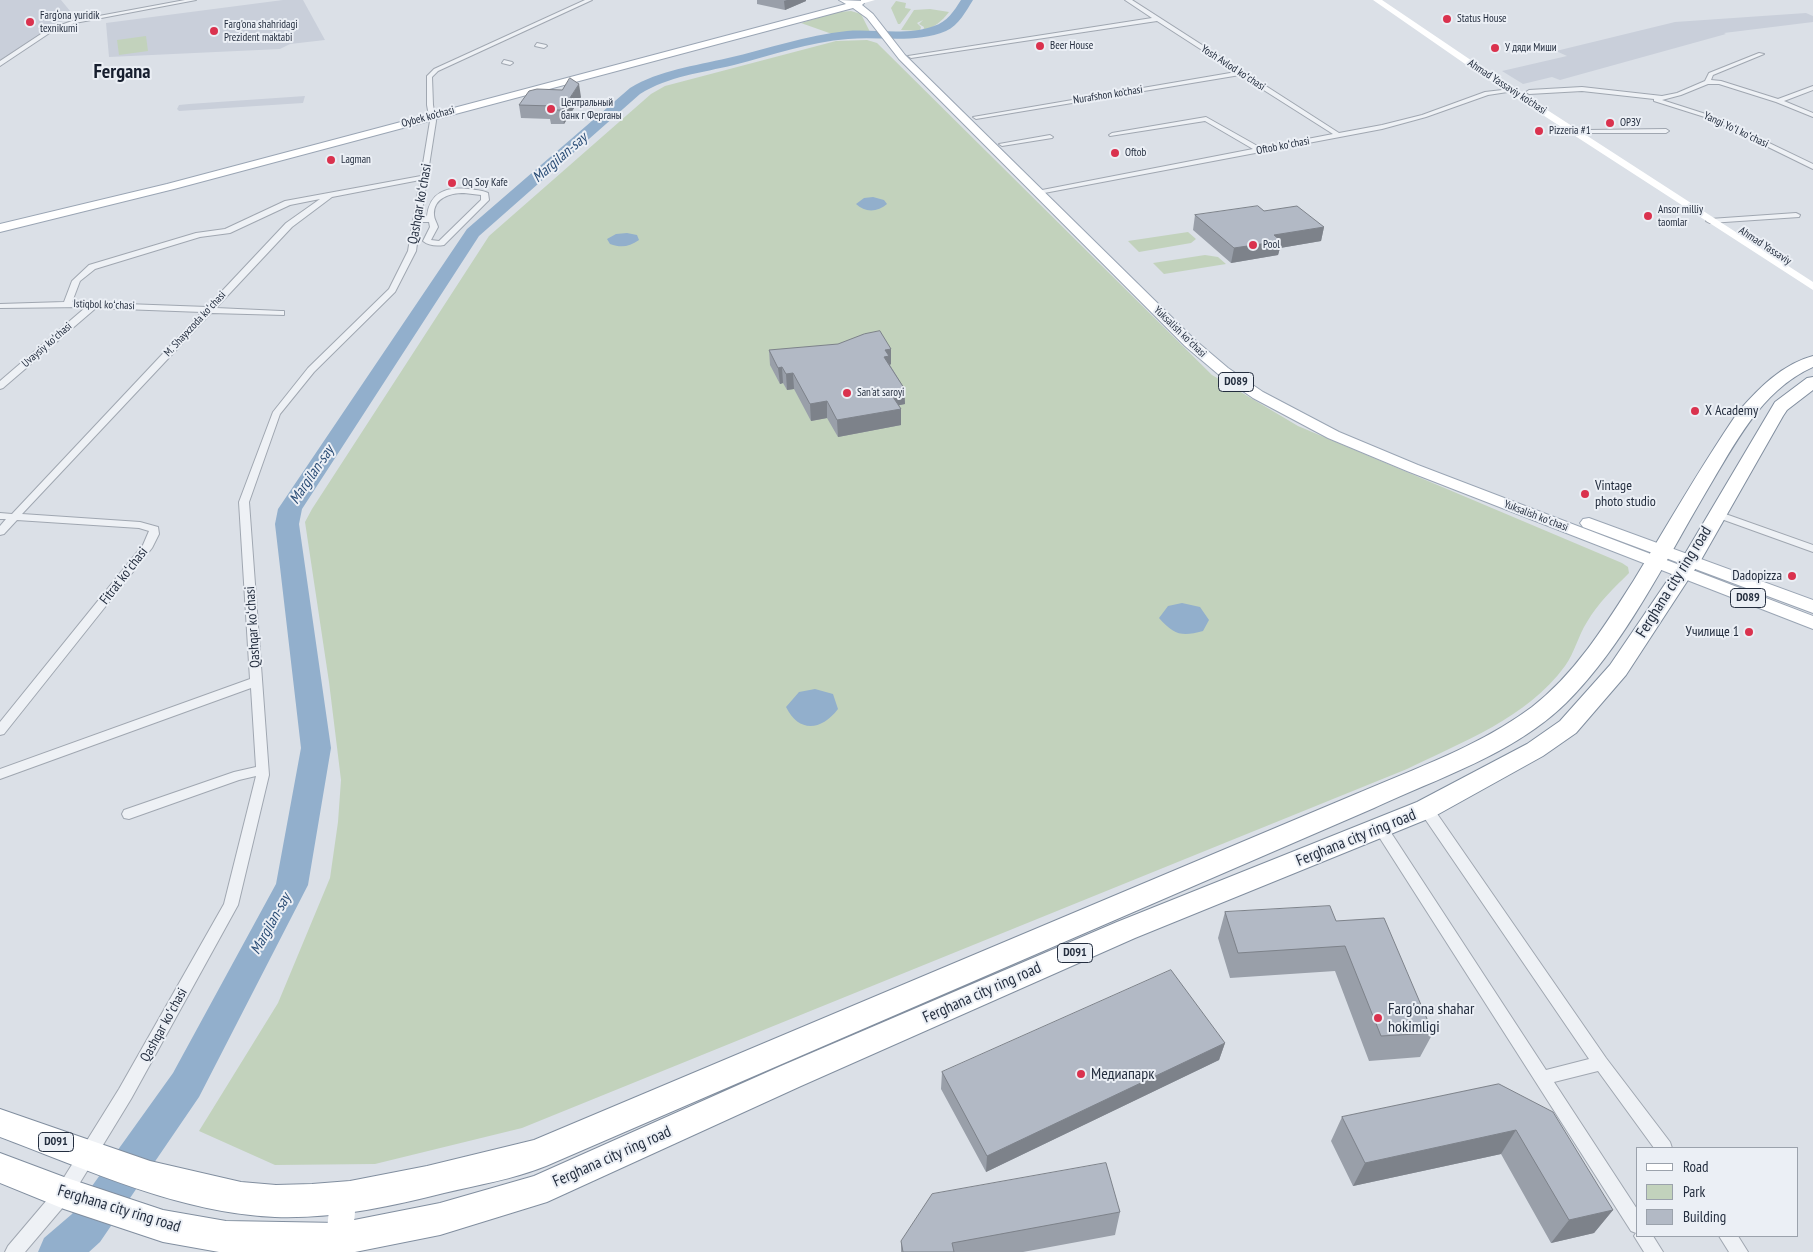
<!DOCTYPE html>
<meta charset="utf-8">
<style>
body{margin:0}
#map{position:relative;width:1813px;height:1252px;overflow:hidden;background:#dbe0e7;font-family:"PT Sans Narrow",sans-serif}
canvas{display:block}
.legend{position:absolute;left:1636px;top:1147px;width:162px;height:90px;box-sizing:border-box;background:#ebeff5;border:1px solid #9ba2ac;margin:0;padding:6px 9px;list-style:none;font-size:15px;color:#242e3f}
.legend li{display:flex;align-items:center;gap:10px;height:25px}
.legend b{width:25px;border:1px solid #9ba2ac}
</style>
<div id="map">
<canvas width="1813" height="1252"></canvas>
<ul class="legend">
<li><b style="height:6px;background:#fff"></b>Road</li>
<li><b style="height:14px;background:#c2d2bc"></b>Park</li>
<li><b style="height:14px;background:#b2b9c5"></b>Building</li>
</ul>
</div>
<script>
const ctx = document.querySelector('canvas').getContext('2d');
ctx.lineJoin = 'round';
function fill(path, color) {
  ctx.fillStyle = color;
  ctx.fill(path, 'evenodd');
}
function stroke(path, color, width, dash) {
  ctx.strokeStyle = color;
  ctx.lineWidth = width;
  ctx.lineCap = dash ? 'butt' : 'round';
  ctx.setLineDash(dash || []);
  ctx.stroke(path);
}
function write(font, color, halo, rows, align = 'center') {
  ctx.font = font + ' "PT Sans Narrow",sans-serif';
  ctx.lineWidth = 4;
  ctx.setLineDash([]);
  ctx.textBaseline = 'middle';
  ctx.strokeStyle = halo;
  ctx.fillStyle = color;
  for (const [text, x, y, turn = 0] of rows) {
    ctx.save();
    ctx.translate(x, y);
    ctx.rotate((+turn || 0) * Math.PI / 180);
    ctx.textAlign = isNaN(turn) ? turn : align;
    if (halo) ctx.strokeText(text, 0, 0);
    ctx.fillText(text, 0, 0);
    ctx.restore();
  }
}
const built = new Path2D(`
 M0,0h61l14,17 -30,10 1,4 -46,29z
 M283,0h20l22,40 -35,4 -10,5 -171,8 -3,-34z
 M1806,13l7,3v6l-89,11 2,1 -166,46 -8,-3 -29,7 -21,-13 65,-15 -11,-5 119,-29z
 M305,96l-2,7 -124,8 -2,-2 2,-4 10,-1z`);
const green = new Path2D(`
 M896,1l10,2 -1,5 6,1 -11,15h-2l-7,-16z
 M930,9l19,3c-8,10 -14,15 -26,19l1,-4 -5,-3 4,-4 -6,3 4,4 -1,4 -19,-1 13,-20z
 M851,11l10,3 9,18 -38,2 -31,-11 37,-11z
 M146,36l2,15 -29,4 -2,-15z
 M867,40l10,3 335,332 86,51 324,137 6,4 1,6c-15,15 -31,30 -42,49 -9,14 -12,30 -22,44 -38,52 -103,76 -158,103l-885,359 -147,36 -100,1 -76,-34 79,-128 52,-125 8,-56 3,-42 -12,-98 -24,-160 7,-13 177,-273 162,-142 14,-8 171,-45z
 M1188,232l8,7 -5,4 -52,9 -11,-11z
 M1205,255l13,2 8,7 -62,10 -11,-11z`);
const water = new Path2D(`
 M873,197l11,3 3,4c-9,8 -22,9 -31,0l8,-6z
 M627,233l10,2 2,5c-10,7 -18,8 -29,4l-3,-5 9,-5z
 M1182,603l18,4 9,13 -6,11c-21,6 -29,4 -44,-13l9,-12z
 M815,689l18,5 5,15c-17,22 -39,24 -52,-2l13,-15z`);
const river = new Path2D(`
 M961,0h12c-7,11 -14,25 -27,31 -31,13 -66,5 -98,8 -39,3 -76,16 -114,26 -33,8 -65,11 -94,29l-161,142 -177,273 -3,15 32,224 -23,137 -109,212 -99,145 -11,10h-51l6,-14 28,-24 101,-141 103,-189 25,-136 -26,-224 3,-15 189,-280 163,-141c30,-18 64,-22 98,-30 40,-9 78,-23 119,-27 29,-2 60,5 87,-5 13,-4 20,-15 27,-26z`);
const street = new Path2D(`
 M185,0h11l-121,23 -24,9 -51,34v-5l47,-31 25,-9z
 M585,0h7l-154,71 -6,6 1,28 3,16 -15,96 6,-1c3,-24 19,-29 41,-27 7,1 14,1 20,4l1,7 -45,45c-7,1 -15,1 -21,-4l7,-14 -1,-5h-9l-4,29 -21,41 -81,80 -34,42 -31,88 20,273 -31,130 -107,194 -61,100 -45,53h-20l3,-6 50,-59 61,-98 105,-185 32,-128 -17,4 -110,39 -5,-1 -2,-4 2,-4 110,-38 22,-5 -5,-79 -251,91v-10l250,-90 -11,-177 34,-90 35,-44 81,-79 19,-38 12,-71 -88,17 -40,30 -76,81 65,3h3v4l-73,-2 -189,201 118,8 18,5 1,7 -7,14 -148,186 -4,1v-13l143,-177 6,-14 -10,-3 -122,-8 -13,14 -4,1v-9l6,-7h-6v-6l12,1 190,-202 -106,-4 -93,80 -3,1v-8l86,-74 -86,1v-4l64,-2 8,-21 17,-16 107,-32 29,-4 60,-28 136,-25 9,-55 -3,-16v-29l7,-7zM464,193l17,2v5l-42,41 -8,-1 7,-13c-1,-4 -4,-8 -4,-12 -1,-17 16,-22 30,-22zM320,199l-34,24 -79,84 -135,-5 8,-21 15,-12 105,-32 30,-4 60,-28z
 M1125,0h7l207,133 43,-8 40,-10 63,-23 26,-3 3,2 -26,4 -62,22 -44,12 -343,65 -2,-1v-2l216,-42 -48,-28 -95,15 -1,-1 3,-2 94,-16 55,31 72,-14 -93,-59 -264,44 -3,-2 263,-45 -79,-51 -246,37 -3,-2 244,-38z
 M537,43l9,2 1,1 -3,2 -9,-2z
 M1759,53l5,1 -51,21 -2,5 10,1 57,18 35,-13v4l-29,11 29,12v4l-37,-15 -57,-18h-11l-27,11 -19,5 53,17 98,47v5l-102,-50 -57,-18v-2l-72,-8 -53,3 -3,-2 3,-2 53,-3 80,9 15,-3 28,-12 4,-8z
 M504,60l8,2 1,1 -3,2 -8,-2z
 M1588,130l78,-1 3,2 -3,2h-80v-2z
 M1050,135l3,2 -1,1 -50,8 -3,-2z
 M1796,213l4,2 -1,2 -89,6 -4,-2 4,-2z
 M1717,511l96,34v7l-100,-36 -1,-2 1,-2z
 M1426,804l5,1 175,253 64,84 2,6h-18l-56,-77 -44,11 83,127v27h16l10,16h-19l-10,-16 2,-3 -5,-2 -257,-402 2,-4 5,-1 5,1 160,245 43,-11 -168,-246 -2,-4 2,-4z
 M1719,1236h19l10,16h-19z`);
const secondary = new Path2D(`
 M861,0h14l-14,4z
 M1373,0h9l105,71 326,211v8l-332,-215z
 M343,1185l9,3c7,18 1,46 -6,64h-24c8,-21 4,-43 12,-64z`);
const primary = new Path2D(`
 M839,0l24,1 1,2 -2,2 11,9 32,41 290,285 33,28 35,24 76,40 79,33 395,151v13l-406,-158 -79,-33 -75,-40 -35,-24 -33,-28 -286,-287 -32,-41 -14,-10 -679,181 -174,43v-8l167,-40 679,-180z
 M1589,518l224,82v13l-230,-86 -3,-4 3,-4z`);
const highway = new Path2D(`
 M1813,356v11c-53,24 -78,77 -107,125 -42,71 -81,152 -140,211 -52,51 -128,75 -192,105l-828,358c-32,13 -68,19 -102,27 -55,14 -112,26 -169,24 -95,-4 -187,-47 -275,-80v-28l150,52 91,21 35,3 36,-1 38,-3 77,-15 107,-26 822,-346c60,-26 124,-48 176,-87 43,-33 74,-83 102,-127 34,-56 67,-114 104,-168 20,-23 44,-48 75,-56z
 M1813,377v13l-26,20 -4,6 -82,144 -75,115 -50,58 -33,23 -108,60 -300,122 -334,148 -254,116 -107,33 -85,17h-136l-56,-10 -99,-33 -64,-26v-30l64,24 99,33 63,11 113,2 101,-20 94,-27 247,-110 336,-144 300,-120 110,-58 33,-23 50,-56 72,-106 93,-157 32,-24z`);
const wall = new Path2D(`
 M757,0h49v1l-21,9 -28,-6z
 M581,97l-17,27h-13l-1,-5 -29,-1 -2,-13z
 M1195,215l129,12 -3,14 -41,7 -2,7 -47,8 -38,-33z
 M891,349v15l-1,1 14,23 1,16 -6,1 2,4v16l-63,12 -11,-19 -16,3 -17,-32 -7,1 -4,-7 -3,1 -10,-19 -1,-15z
 M1225,912l111,9 97,112 -13,24 -51,4 -34,-90 -105,7 -12,-40z
 M1225,1043l-6,17 -233,112 -45,-83 1,-17z
 M1499,1084l114,126 -19,23 -43,10 -50,-89 -148,32 -22,-45 11,-24z
 M1120,1212l-5,23 -92,17h-122v-11z`);
const shadedWall = new Path2D(`
 M787,0h19v1l-21,9 -1,-9z
 M579,84l2,13 -17,27 -2,-14z
 M1324,227l-3,14 -41,7 -2,7 -47,8 3,-15 40,-13z
 M891,349v15l-2,1 -4,8v-23z
 M782,367l1,16 -3,1 -2,-16z
 M793,373l1,16 -7,1 -1,-16z
 M904,388l1,16 -15,3 -1,-16z
 M827,401v17l-16,3 -1,-17z
 M901,409v16l-63,12 -1,-17z
 M1225,1043l-6,17 -233,112 1,-16z
 M1516,1130l-15,24 -148,32 12,-23z
 M1613,1210l-19,23 -43,10 18,-23z`);
const building = new Path2D(`
 M570,78l9,6 -17,26h-13l3,-4 -33,-1 10,-14 8,-2 25,1z
 M1258,206l6,5 33,-5 27,21 -50,8 7,6 -47,7 -39,-33z
 M880,331l11,18 -6,1 4,6 -5,1 20,31 -15,3 12,18 -64,11 -10,-19 -17,3 -17,-31 -7,1 -4,-7 -4,1 -9,-18 69,-6 26,-10z
 M1330,906l6,15 48,-3 49,115 -52,3 -36,-90 -107,7 -13,-41z
 M1171,970l54,73 -238,113 -45,-84z
 M1499,1084l54,28 60,98 -44,10 -53,-90 -151,33 -23,-46z
 M1106,1163l14,49 -168,31 2,9h-51l-2,-11 31,-47z`);
const markers = [
 [1447,19,5,"#da324e"],
 [30,22,5,"#da324e"],
 [214,31,5,"#da324e"],
 [1040,46,5,"#da324e"],
 [1495,48,5,"#da324e"],
 [551,109,5,"#da324e"],
 [1610,123,5,"#da324e"],
 [1539,131,5,"#da324e"],
 [1115,153,5,"#da324e"],
 [331,160,5,"#da324e"],
 [452,183,5,"#da324e"],
 [1648,216,5,"#da324e"],
 [1253,245,5,"#da324e"],
 [847,393,5,"#da324e"],
 [1695,411,5,"#da324e"],
 [1585,494,5,"#da324e"],
 [1792,576,5,"#da324e"],
 [1749,632,5,"#da324e"],
 [1378,1018,5,"#da324e"],
 [1081,1074,5,"#da324e"]
];
const farPoinames = [
 ["Farg‘ona yuridik",40,16],
 ["texnikumi",40,29],
 ["Status House",1457,19],
 ["Farg'ona shahridagi",224,25],
 ["Prezident maktabi",224,38],
 ["Beer House",1050,46],
 ["У дяди Миши",1505,48],
 ["Центральный",561,103],
 ["банк г Ферганы",561,116],
 ["ОРЗУ",1620,123],
 ["Pizzeria #1",1549,131],
 ["Oftob",1125,153],
 ["Lagman",341,160],
 ["Oq Soy Kafe",462,183],
 ["Ansor milliy",1658,210],
 ["taomlar",1658,223],
 ["Pool",1263,245],
 ["San'at saroyi",857,393]
];
const farStreetnames = [
 ["Yosh Avlod koʻchasi",1233,68,33],
 ["Ahmad Yassaviy ko'chasi",1507,87,33],
 ["Nurafshon ko'chasi",1108,95,-9],
 ["Oybek ko‘chasi",428,117,-15],
 ["Yangi Yoʻl koʻchasi",1736,130,25],
 ["Oftob koʻchasi",1283,146,-11],
 ["Ahmad Yassaviy",1765,246,33],
 ["Istiqbol koʻchasi",104,305,2],
 ["M. Shayxzoda koʻchasi",195,324,-47],
 ["Yuksalish koʻchasi",1180,332,44],
 ["Uvaysiy koʻchasi",47,345,-41],
 ["Yuksalish koʻchasi",1536,516,21]
];
const shields = [
 [1236,382,35],
 [1748,598,35],
 [1075,953,35],
 [56,1142,35]
];
const shieldNames = [
 ["D089",1236,382],
 ["D089",1748,598],
 ["D091",1075,953],
 ["D091",56,1142]
];
const streetNames = [
 ["Qashqar koʻchasi",420,204,-80],
 ["Fitrat koʻchasi",124,576,-52],
 ["Qashqar koʻchasi",253,627,-94],
 ["Qashqar koʻchasi",164,1025,-61]
];
const poiNames = [
 ["X Academy",1705,411],
 ["Vintage",1595,486],
 ["photo studio",1595,502],
 ["Dadopizza",1782,576,"right"],
 ["Училище 1",1739,632,"right"]
];
const waterNames = [
 ["Margilan-say",560,158,-41],
 ["Margilan-say",312,475,-56],
 ["Margilan-say",271,924,-61]
];
const nearStreetnames = [
 ["Ferghana city ring road",1674,582,-58],
 ["Ferghana city ring road",1356,838,-22],
 ["Ferghana city ring road",982,993,-24],
 ["Ferghana city ring road",612,1157,-24],
 ["Ferghana city ring road",119,1209,17]
];
const nearPoinames = [
 ["Farg'ona shahar",1388,1009],
 ["hokimligi",1388,1027],
 ["Медиапарк",1091,1074]
];
const farTownnames = [
 ["Fergana",122,72]
];
fill(built, '#c9cfda');
fill(green, '#c2d2bc');
fill(water, '#92afcc');
fill(river, '#92afcc');
stroke(street, '#a0a7b1', 2);
stroke(primary, '#9aa5b4', 2);
stroke(highway, '#818e9f', 2);
fill(street, '#eef1f5');
fill(secondary, '#fff');
fill(primary, '#fff');
fill(highway, '#fff');
fill(wall, '#999fa9');
fill(shadedWall, '#7d828a');
fill(building, '#b2b9c5');
stroke(building, '#7d828a', 1);
for (const [x, y, r, color] of markers) {
  const dot = new Path2D();
  dot.arc(x, y, r, 0, 2 * Math.PI);
  ctx.fillStyle = color;
  ctx.fill(dot);
  stroke(dot, '#ebeff5', 2);
}
write('11px', '#242e3f', '#ebeff5', farPoinames, 'left');
write('11px', '#242e3f', '#ebeff5', farStreetnames);
for (const [x, y, w] of shields) {
  const box = new Path2D();
  box.roundRect(x - w / 2, y - 9.5, w, 19, 4);
  ctx.fillStyle = '#ebeff5';
  ctx.fill(box);
  stroke(box, '#242e3f', 1);
}
write('bold 12px', '#242e3f', null, shieldNames);
write('14px', '#242e3f', '#ebeff5', streetNames);
write('14px', '#242e3f', '#ebeff5', poiNames, 'left');
write('italic 15px', '#2b4d76', '#ebeff5', waterNames);
write('16px', '#242e3f', '#ebeff5', nearStreetnames);
write('16px', '#242e3f', '#ebeff5', nearPoinames, 'left');
write('bold 20px', '#171f2f', '#ebeff5', farTownnames);
</script>
